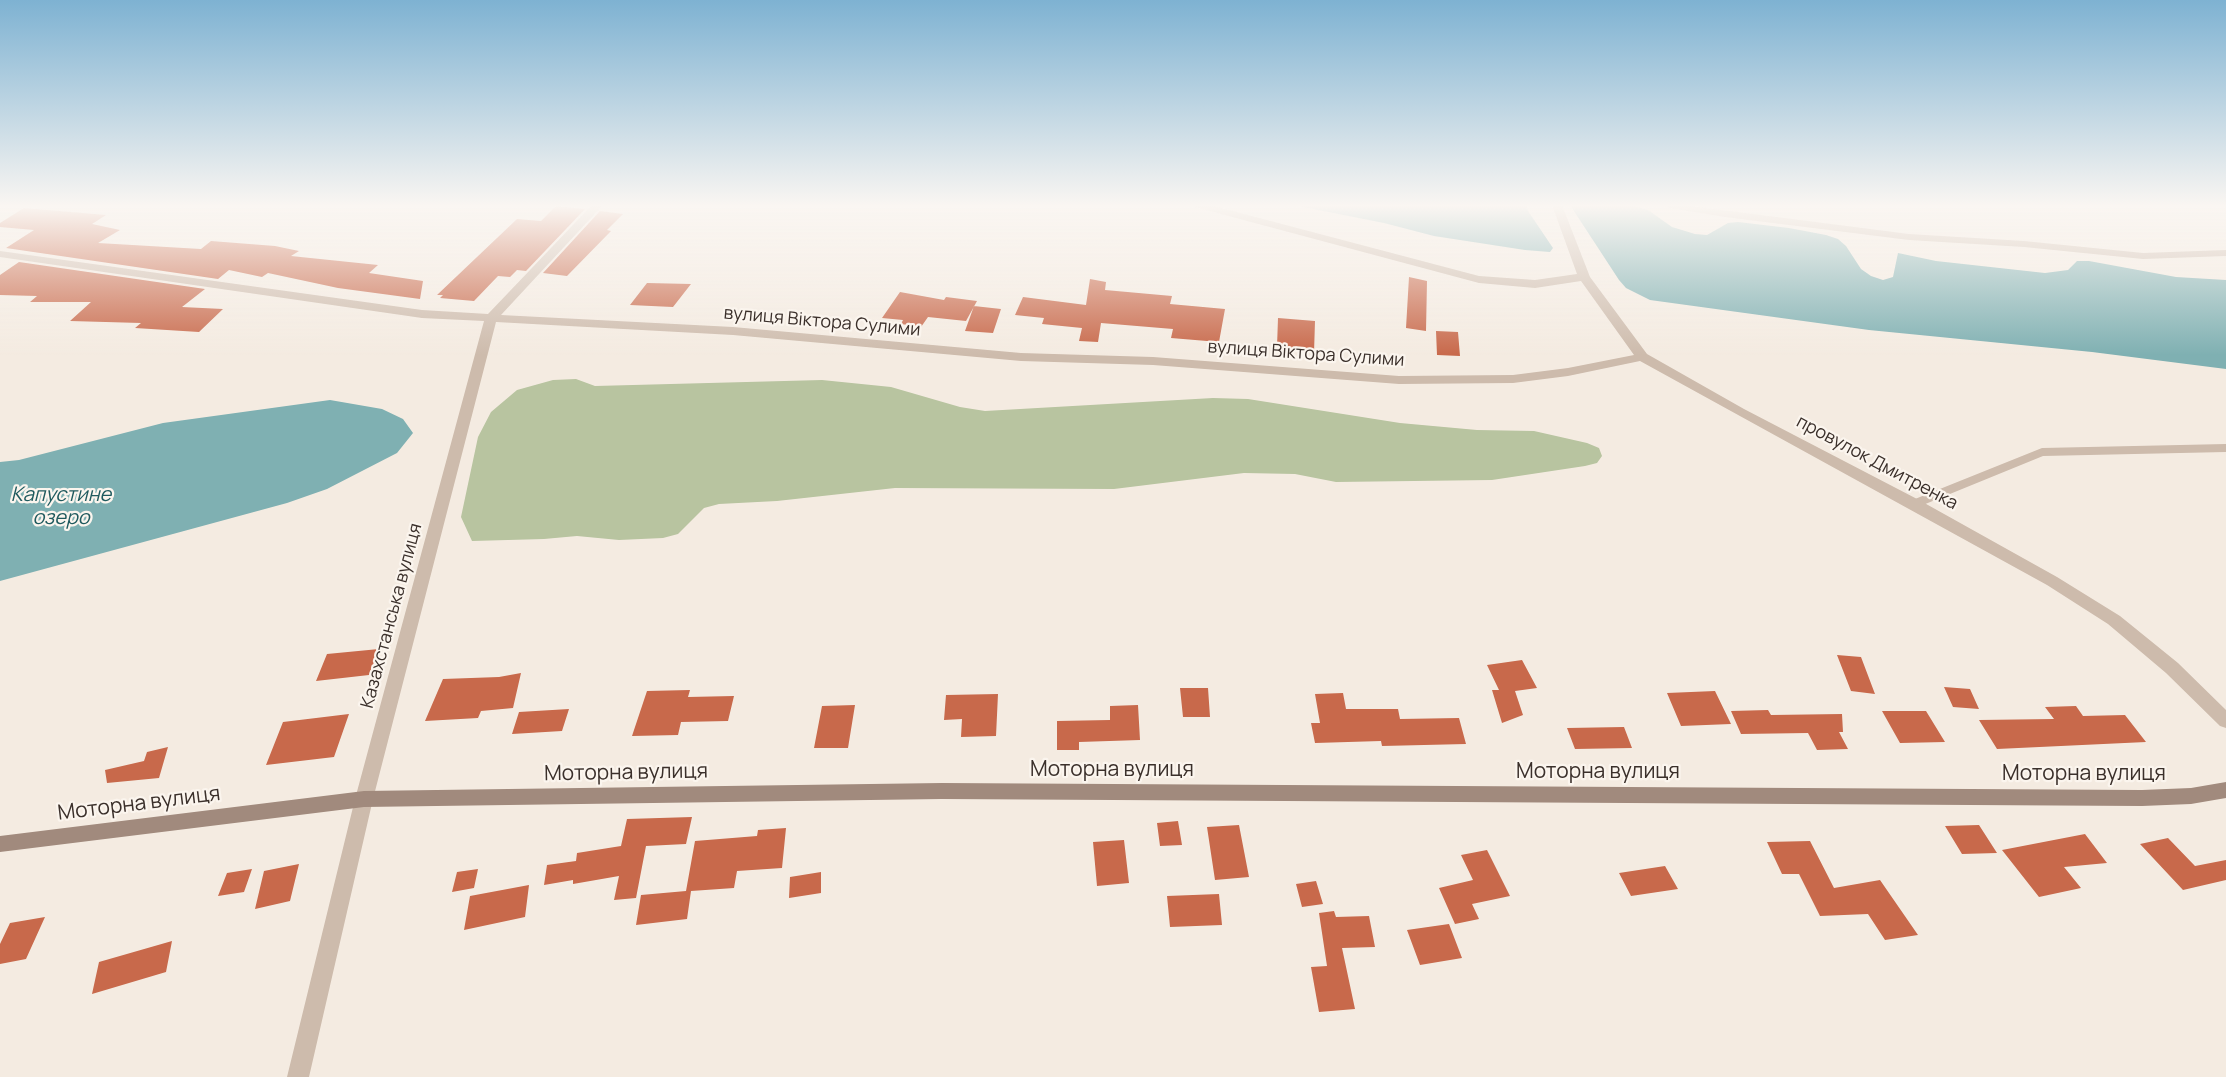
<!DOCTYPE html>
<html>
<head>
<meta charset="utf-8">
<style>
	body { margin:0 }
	canvas { display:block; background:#f4ebe1 }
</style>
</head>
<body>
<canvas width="2226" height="1077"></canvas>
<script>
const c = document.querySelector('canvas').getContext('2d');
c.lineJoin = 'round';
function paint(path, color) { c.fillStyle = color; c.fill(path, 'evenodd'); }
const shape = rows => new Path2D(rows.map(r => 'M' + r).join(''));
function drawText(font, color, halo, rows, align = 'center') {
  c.font = font + ' Manrope,sans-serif'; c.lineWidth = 4.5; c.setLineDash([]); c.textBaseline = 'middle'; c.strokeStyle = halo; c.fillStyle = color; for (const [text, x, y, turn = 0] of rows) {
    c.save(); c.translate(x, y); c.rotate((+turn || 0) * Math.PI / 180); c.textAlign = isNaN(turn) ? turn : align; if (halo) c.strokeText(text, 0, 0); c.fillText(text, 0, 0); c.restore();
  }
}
paint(shape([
	[576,379,595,386,822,380,891,387,960,407,985,411,1213,398,1248,399,1400,423,1477,430,1534,431,1587,443,1599,448,1602,456,1597,463,1585,466,1492,480,1336,482,1295,474,1244,473,1114,489,895,488,777,501,719,504,704,508,678,534,663,538,619,540,577,536,544,539,472,541,461,517,478,437,491,412,517,390,553,380]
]), '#b8c4a0');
paint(shape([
	[1293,205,1527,205,1528,211,1553,248,1550,252,1525,250,1434,236,1384,223],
	[1570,205,1631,205,1648,210,1672,227,1695,234,1707,235,1728,223,1738,222,1789,228,1826,235,1838,239,1846,246,1861,269,1871,276,1883,280,1893,277,1898,253,1936,261,2045,273,2068,270,2077,261,2089,261,2176,277,2226,280,2226,369,2092,352,1869,330,1650,300,1626,288,1619,280],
	[330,400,382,409,403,419,413,433,397,453,327,489,287,503,0,581,0,462,19,460,163,423]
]), '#7fb0b2');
paint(shape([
	[556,206,585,209,526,271,517,270,510,277,498,276,474,301,440,298,443,295,437,295,517,219,541,221],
	[24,208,106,215,92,224,120,230,98,243,201,249,211,241,275,246,299,251,291,256,378,265,369,273,423,281,420,299,338,288,268,273,262,277,229,270,218,279,6,248,34,230,0,227,0,223],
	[600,211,623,214,607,230,611,231,567,276,543,273],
	[19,262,205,289,182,307,223,309,199,332,135,328,141,323,70,321,91,302,30,302,37,296,0,295,0,275],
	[1409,277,1427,281,1426,331,1406,328],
	[1090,279,1106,282,1105,290,1172,296,1170,304,1225,309,1219,342,1171,338,1173,329,1101,323,1098,342,1079,341,1082,328,1042,324,1044,318,1015,315,1023,297,1086,305],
	[647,283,691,284,673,307,630,305],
	[900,292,944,300,946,297,977,301,966,321,928,317,921,327,901,324,903,320,882,318],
	[974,306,1001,309,993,333,965,331],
	[1278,318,1315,321,1314,353,1277,347],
	[1436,331,1458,332,1460,356,1437,355],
	[379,649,369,675,316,681,327,654],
	[1837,655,1861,657,1875,694,1851,691],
	[1522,660,1537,688,1515,691,1523,715,1502,723,1492,690,1499,690,1487,665],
	[521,673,513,708,481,711,478,718,425,721,443,679,499,677],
	[1944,687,1970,689,1979,709,1953,707],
	[1180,688,1208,688,1210,717,1183,717],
	[690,690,688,697,734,696,728,721,681,722,678,735,632,736,647,691],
	[1715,691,1731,724,1681,726,1667,693],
	[1343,693,1346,709,1398,709,1400,719,1459,718,1466,744,1382,746,1381,741,1315,743,1311,723,1320,723,1315,694],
	[998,694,996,736,961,737,962,719,944,720,946,695],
	[855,705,848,748,814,748,822,706],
	[1138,705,1140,740,1079,742,1079,750,1057,750,1057,721,1110,720,1110,706],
	[2076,706,2083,716,2125,715,2146,742,1997,749,1979,720,2054,719,2045,707],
	[569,709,562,731,512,734,519,712],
	[1768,710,1771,715,1842,714,1843,732,1839,732,1848,749,1817,750,1808,733,1741,734,1731,711],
	[1882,711,1926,711,1945,742,1900,743],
	[349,714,334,757,266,765,283,722],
	[1624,727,1632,748,1575,749,1567,728],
	[168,747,159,778,107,783,105,770,144,761,147,752],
	[692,817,686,844,646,846,636,898,614,900,619,876,573,884,573,880,544,885,547,865,576,861,577,853,621,846,627,819],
	[1178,821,1182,845,1160,846,1157,823],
	[1239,825,1249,877,1215,880,1207,827],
	[1979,825,1997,853,1962,854,1945,826],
	[786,828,782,868,737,871,734,888,691,891,687,919,636,925,641,895,686,891,695,841,757,836,758,830],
	[2085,834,2107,863,2064,867,2081,888,2039,897,2002,850],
	[2168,838,2195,866,2226,860,2226,880,2183,890,2140,844],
	[1124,840,1129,883,1097,886,1093,842],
	[1810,841,1834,888,1880,880,1918,935,1885,940,1868,914,1820,916,1799,874,1782,874,1767,842],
	[1487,850,1510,896,1472,904,1479,919,1455,924,1439,888,1473,880,1461,855],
	[299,864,290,901,255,909,264,871],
	[1665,866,1678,889,1631,896,1619,873],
	[252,869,244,892,218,896,227,873],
	[478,869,474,888,452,892,457,872],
	[821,872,821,893,789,898,790,877],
	[1316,881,1323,904,1302,907,1296,884],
	[529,885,525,917,464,930,470,896],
	[1219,894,1222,925,1170,927,1167,896],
	[1334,911,1336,917,1369,916,1375,947,1342,948,1355,1009,1319,1012,1311,967,1327,966,1319,913],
	[45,917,26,959,0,964,0,944,10,923],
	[1449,924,1462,958,1420,965,1407,930],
	[172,941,166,972,92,994,99,962]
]), '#c8694b');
paint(shape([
	[1665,205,1683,205,1909,234,2024,241,2143,253,2226,250,2226,256,2143,259,2024,247,1909,240,1725,217,1669,208,1665,205],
	[2226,444,2226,452,2043,456,1918,507,1910,507,1908,504,1910,501,2042,448,2226,444]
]), '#cdbbac');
paint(shape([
	[592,205,603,205,501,315,733,327,1021,353,1153,357,1399,376,1513,375,1568,368,1634,355,1581,281,1535,288,1479,283,1195,207,1194,205,1210,205,1479,276,1535,280,1577,274,1552,205,1562,205,1590,277,1647,354,1744,409,1919,500,2057,577,2120,616,2178,663,2226,710,2226,728,2220,726,2166,673,2108,624,2047,585,1640,361,1568,376,1513,383,1399,384,1153,365,1021,361,733,335,496,322,373,799,309,1077,287,1077,355,799,484,321,422,318,0,257,0,251,422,310,488,314,592,205]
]), '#cdbbac');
paint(shape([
	[2226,782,2226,798,2191,804,2142,806,942,799,364,807,0,852,0,836,364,791,942,783,2142,790,2191,788,2226,782]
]), '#a18a7d');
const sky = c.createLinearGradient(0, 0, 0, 355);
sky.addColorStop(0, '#7eb2d2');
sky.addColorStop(0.58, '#faf6f2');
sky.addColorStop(1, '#faf6f200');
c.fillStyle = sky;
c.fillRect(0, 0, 2226, 355);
drawText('18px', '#3b302b', '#fbf5ee', [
	["вулиця Віктора Сулими",822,322,5],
	["вулиця Віктора Сулими",1306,354,4],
	["провулок Дмитренка",1877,463,28],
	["Казахстанська вулиця",392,616,-75]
]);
drawText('italic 20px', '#1f5a5e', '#fbf5ee', [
	["Капустине",61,495],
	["озеро",61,518]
]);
drawText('21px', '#3b302b', '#fbf5ee', [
	["Моторна вулиця",1112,770],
	["Моторна вулиця",1598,772],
	["Моторна вулиця",626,773,-1],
	["Моторна вулиця",2084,774],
	["Моторна вулиця",139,804,-7]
]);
</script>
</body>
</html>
